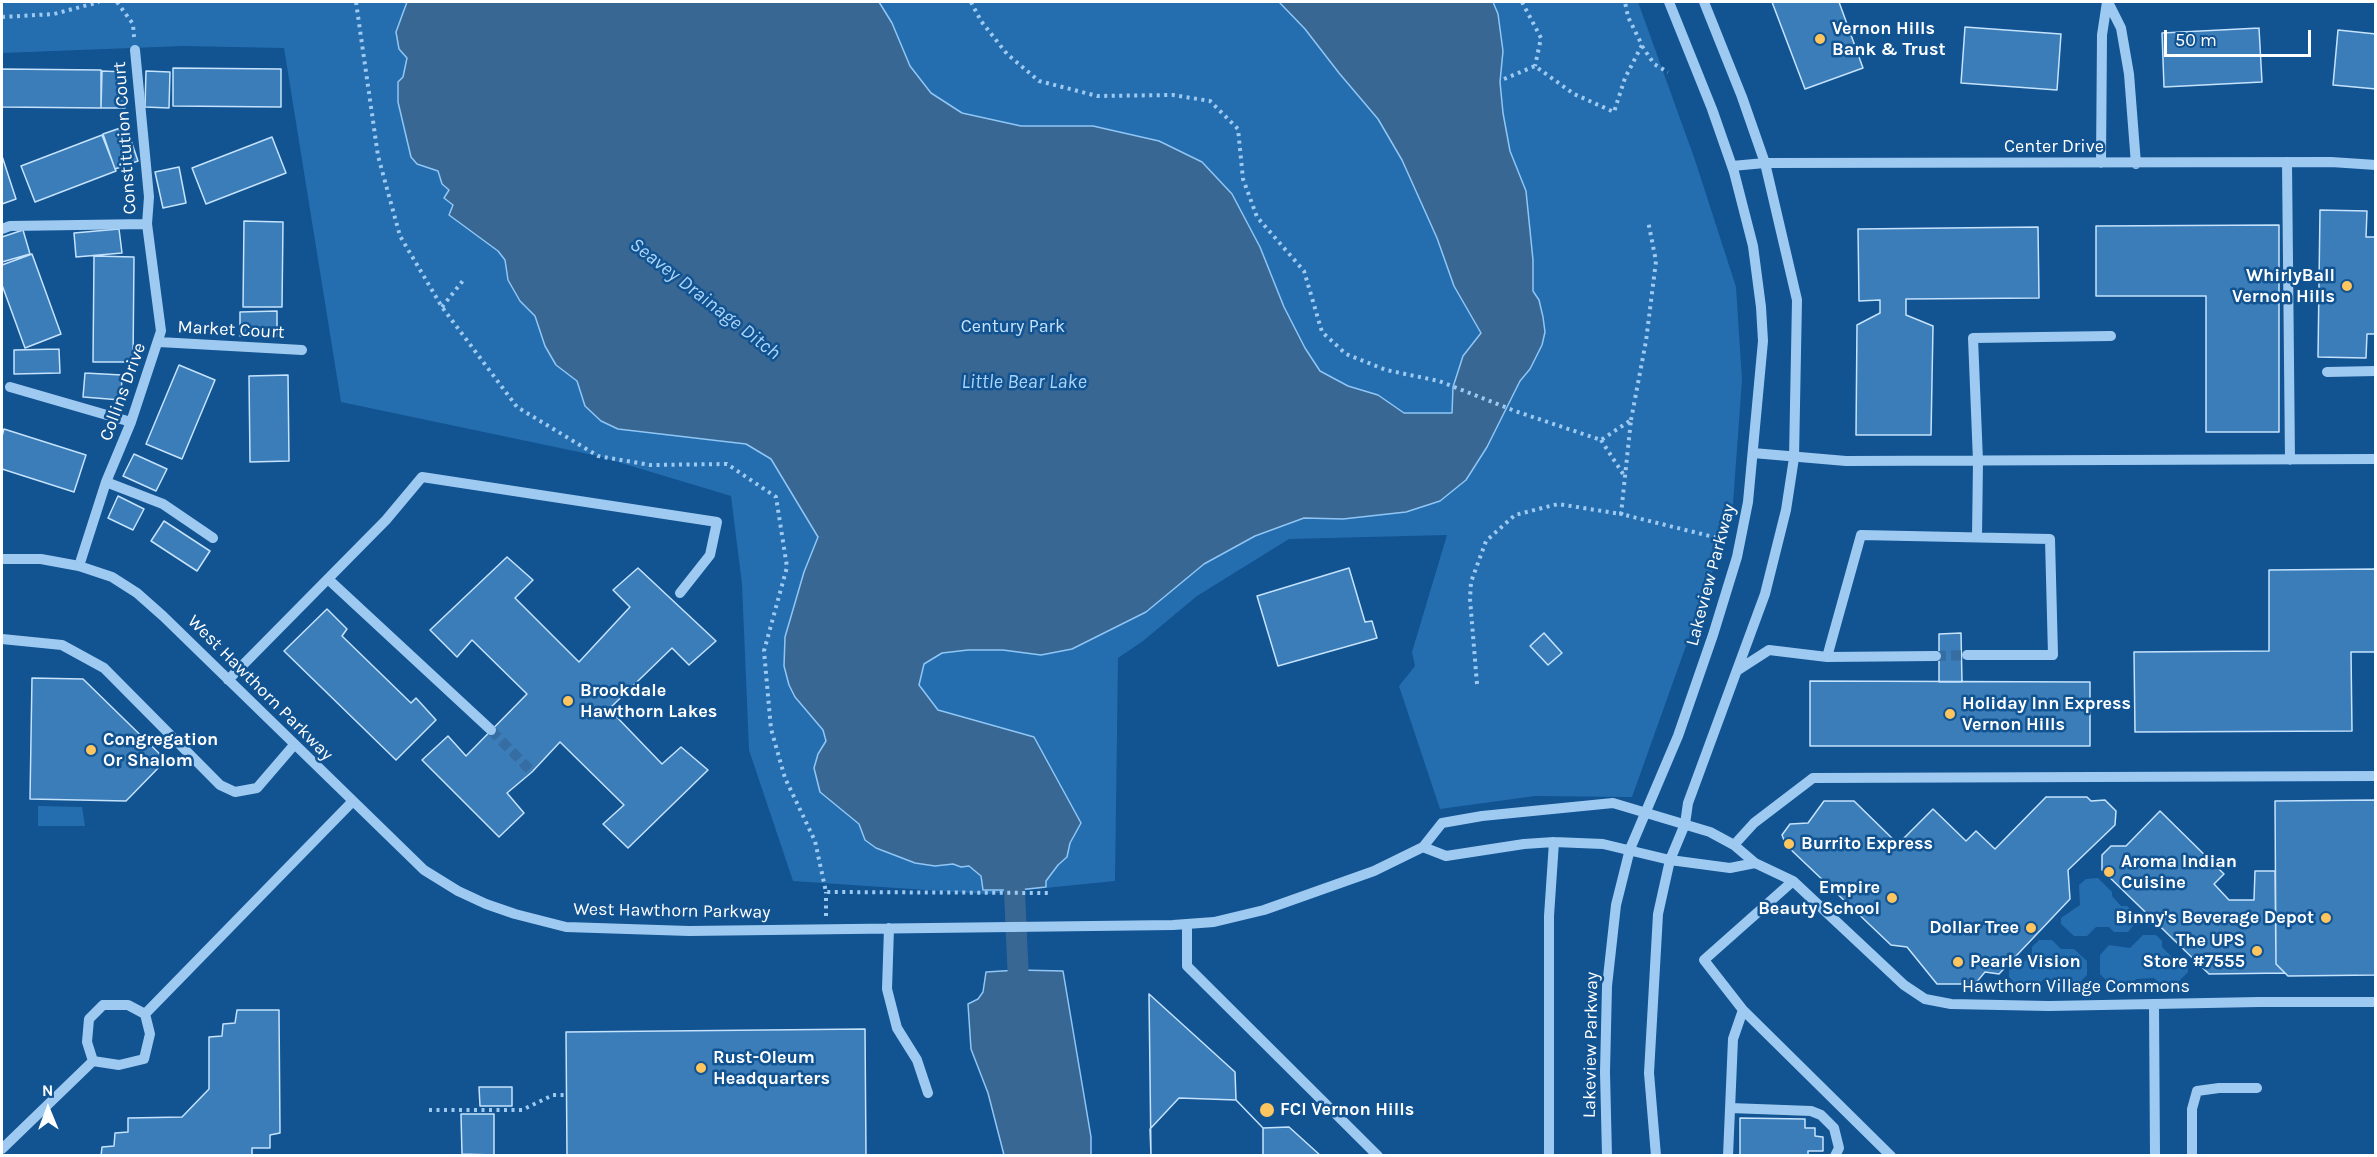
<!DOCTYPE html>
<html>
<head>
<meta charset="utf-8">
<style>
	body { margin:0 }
	#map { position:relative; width:2377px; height:1157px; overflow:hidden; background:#125391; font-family:Karla,sans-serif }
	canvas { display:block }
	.frame { position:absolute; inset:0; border:3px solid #fff; pointer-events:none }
	.north { position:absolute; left:18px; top:1079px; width:60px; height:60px; -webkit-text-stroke:4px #125391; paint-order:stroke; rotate:359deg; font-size:16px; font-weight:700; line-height:24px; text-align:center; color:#fff }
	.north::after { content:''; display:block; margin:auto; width:21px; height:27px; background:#fff; clip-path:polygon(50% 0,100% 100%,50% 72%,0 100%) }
	.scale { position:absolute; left:2164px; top:30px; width:147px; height:27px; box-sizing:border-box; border:3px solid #fff; border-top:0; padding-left:8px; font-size:18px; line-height:21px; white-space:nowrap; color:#fff; -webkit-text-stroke:4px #125391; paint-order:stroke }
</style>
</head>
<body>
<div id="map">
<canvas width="2377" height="1157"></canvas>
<div class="frame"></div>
<div class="north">N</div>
<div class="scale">50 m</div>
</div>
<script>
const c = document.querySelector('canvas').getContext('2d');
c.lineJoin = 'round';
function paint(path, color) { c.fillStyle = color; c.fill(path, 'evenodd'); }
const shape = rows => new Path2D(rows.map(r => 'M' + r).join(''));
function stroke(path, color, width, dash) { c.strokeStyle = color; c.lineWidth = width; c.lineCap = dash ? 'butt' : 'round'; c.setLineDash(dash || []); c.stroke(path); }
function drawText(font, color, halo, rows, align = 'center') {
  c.font = font + ' Karla,sans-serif'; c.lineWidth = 5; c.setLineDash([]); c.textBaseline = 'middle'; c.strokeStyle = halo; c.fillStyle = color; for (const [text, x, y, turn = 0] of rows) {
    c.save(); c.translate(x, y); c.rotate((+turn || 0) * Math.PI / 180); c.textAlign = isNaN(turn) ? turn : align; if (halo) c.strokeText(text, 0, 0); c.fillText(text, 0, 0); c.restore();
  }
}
paint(shape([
	[2,2,1638,2,1695,160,1736,287,1742,380,1732,517,1632,797,1535,796,1440,809,1399,686,1415,666,1412,652,1447,535,1289,539,1197,596,1143,641,1118,658,1115,881,986,894,793,881,749,750,742,584,731,496,598,456,341,402,284,48,183,46,2,53],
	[38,806,82,807,85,826,38,826],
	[2098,878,2112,892,2112,896,2121,906,2127,906,2134,913,2133,926,2128,932,2114,932,2109,927,2096,927,2087,936,2074,936,2061,924,2061,918,2080,905,2079,885,2086,879],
	[2143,935,2156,935,2162,941,2162,947,2172,957,2179,957,2188,966,2188,972,2176,984,2161,984,2154,978,2136,979,2130,985,2111,985,2100,974,2100,955,2109,945,2130,948],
	[2039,940,2052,940,2061,949,2074,949,2087,961,2087,975,2077,985,2062,985,2056,980,2044,979,2038,985,2018,986,2009,977,2009,970,2016,963,2023,963,2032,953,2032,947]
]), '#246eb0');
const water = shape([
	[407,2,879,2,892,23,910,66,931,93,962,113,1021,126,1093,126,1159,141,1202,162,1232,194,1260,247,1284,307,1305,348,1320,371,1348,386,1378,395,1404,413,1452,413,1453,387,1463,356,1481,333,1454,286,1437,238,1402,160,1378,119,1339,73,1305,29,1279,2,1493,2,1498,14,1503,51,1500,82,1503,113,1510,151,1526,191,1533,260,1533,291,1539,300,1543,317,1545,332,1542,345,1530,369,1520,381,1487,447,1466,480,1440,501,1406,512,1343,519,1304,518,1255,536,1204,564,1146,612,1072,649,1041,655,1003,650,968,650,942,653,924,664,919,685,938,710,1034,737,1081,823,1070,843,1067,857,1058,865,1046,881,1046,887,1018,890,1018,880,1010,880,1009,890,983,890,981,876,969,866,961,867,953,864,935,866,915,863,876,848,865,840,859,824,820,792,814,768,818,754,826,741,823,730,795,697,789,685,784,666,785,637,804,572,818,537,771,459,746,444,618,429,601,421,585,406,577,381,556,365,545,346,535,316,520,301,508,280,505,260,498,251,449,215,453,205,444,198,449,190,442,184,438,171,417,164,411,157,398,102,398,82,403,77,407,58,399,49,396,32,407,2],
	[1018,970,1063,971,1091,1137,1091,1155,1004,1155,988,1093,971,1049,968,1004,978,999,983,992,986,972,1018,970]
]);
paint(water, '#386794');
stroke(water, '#90c6f5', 1.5);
stroke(shape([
	[1014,880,1018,970]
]), '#386794', 21);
const building = shape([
	[1772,2,1839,2,1863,68,1805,89,1772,2],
	[1965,27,2061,34,2057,90,1961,83,1965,27],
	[2259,28,2262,82,2164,87,2162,33,2259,28],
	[2338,30,2376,34,2376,89,2333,85,2338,30],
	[173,68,281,69,281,107,173,106,173,68],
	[2,69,101,70,101,108,2,107,2,69],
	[102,71,126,72,125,108,101,108,102,71],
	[146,71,170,72,169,108,145,107,146,71],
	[126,126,138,161,115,169,103,134,126,126],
	[102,135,116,171,35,202,21,166,102,135],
	[272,137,286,173,206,204,192,168,272,137],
	[2,156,16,199,2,204,2,156],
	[179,167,186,203,163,208,155,172,179,167],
	[2320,210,2367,211,2366,237,2376,237,2376,334,2367,334,2366,358,2318,357,2320,210],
	[244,221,283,222,282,307,243,307,244,221],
	[2279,225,2279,432,2206,432,2206,296,2096,296,2096,226,2279,225],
	[2038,227,2039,298,1906,299,1906,315,1933,326,1931,435,1856,435,1857,325,1880,313,1880,300,1859,301,1858,229,2038,227],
	[119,229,122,253,76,257,74,233,119,229],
	[23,230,30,254,2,262,2,237,23,230],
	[32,254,61,334,25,348,2,285,2,265,32,254],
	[94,256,134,257,133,362,93,362,94,256],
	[277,311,277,336,240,336,240,312,277,311],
	[59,349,60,373,14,374,14,350,59,349],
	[179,365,215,380,182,459,146,444,179,365],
	[85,373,122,375,121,400,83,397,85,373],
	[288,375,289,461,250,462,249,376,288,375],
	[4,429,86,455,74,492,2,469,2,436,4,429],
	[134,454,167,469,156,491,123,476,134,454],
	[118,496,144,509,133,530,108,518,118,496],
	[164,521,210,551,197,571,151,541,164,521],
	[507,557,533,580,515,598,579,662,630,607,613,590,638,568,716,641,689,665,672,648,609,709,662,764,681,747,708,770,628,848,603,824,624,805,560,742,532,772,507,793,524,813,499,837,422,760,448,736,466,756,527,694,472,640,457,657,430,630,507,557],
	[1349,568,1365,622,1372,621,1377,638,1278,666,1257,596,1349,568],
	[2376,569,2376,652,2351,652,2352,731,2135,732,2134,652,2269,651,2269,570,2376,569],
	[327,609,347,629,342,636,411,703,416,698,436,720,396,760,284,651,327,609],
	[1544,633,1562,653,1548,665,1530,646,1544,633],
	[1961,633,1962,682,1939,682,1939,634,1961,633],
	[32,678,83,679,166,760,126,801,30,799,32,678],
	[1810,681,2090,682,2090,746,1810,746,1810,681],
	[2046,797,2087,797,2091,801,2105,800,2116,811,2115,825,2068,870,2070,899,1999,974,1985,972,1975,984,1937,984,1907,947,1891,945,1786,845,1782,835,1790,824,1808,823,1824,801,1854,801,1898,844,1933,809,1966,841,1976,831,1995,849,2046,797],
	[2376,800,2376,975,2288,976,2276,964,2275,801,2376,800],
	[2160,811,2224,874,2214,884,2229,900,2254,900,2255,871,2275,871,2276,964,2285,973,2209,974,2102,870,2102,855,2111,846,2126,846,2160,811],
	[1149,994,1235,1072,1236,1100,1263,1128,1289,1127,1321,1156,1151,1156,1149,994],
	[237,1010,279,1010,280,1133,270,1135,270,1148,252,1148,252,1156,101,1156,102,1147,114,1146,115,1133,128,1132,128,1118,182,1117,209,1089,209,1037,222,1036,223,1024,235,1023,237,1010],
	[865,1029,866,1156,567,1156,566,1032,865,1029],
	[479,1087,512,1087,512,1106,480,1106,479,1087],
	[1179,1098,1236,1100,1263,1128,1263,1156,1151,1156,1150,1129,1179,1098],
	[461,1114,494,1114,494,1155,462,1154,461,1114],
	[1740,1118,1805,1119,1805,1128,1815,1128,1815,1136,1823,1137,1823,1151,1808,1151,1808,1156,1740,1156,1740,1118]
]);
paint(building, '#3b7db9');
stroke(building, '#c5e3fd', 1.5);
stroke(shape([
	[1936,656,1967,655],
	[491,730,532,772]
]), '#366da2', 10, [10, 5]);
stroke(shape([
	[117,2,133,24,134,37],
	[356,2,378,156,400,236,442,307,517,407,598,456,650,465,727,464,776,497,787,567,764,651,771,729,785,778,815,841,826,892,1049,893],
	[971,2,981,21,1007,54,1039,81,1097,96,1173,95,1210,101,1238,129,1243,179,1257,217,1304,271,1322,332,1346,354,1386,370,1439,381,1515,411,1601,440,1631,420,1621,514,1722,539],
	[1522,2,1541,38,1535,66],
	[2,17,54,14,99,2],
	[1642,46,1654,64,1668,72],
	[1504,79,1535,66,1574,94,1614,112,1625,78,1642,45,1628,17,1625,2],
	[442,307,465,278],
	[1631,420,1646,341,1656,261,1648,221],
	[1601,440,1625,477],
	[1477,684,1470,599,1471,582,1486,541,1515,515,1558,504,1621,514,1622,512],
	[826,916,826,892],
	[429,1110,522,1110,553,1095,566,1095]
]), '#9ecaf2', 4, [3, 4.5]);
stroke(shape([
	[2108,2,2121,28,2129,74,2136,164],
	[2287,162,2290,460],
	[2101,163,2102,35,2107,2],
	[1732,166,1765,163,2331,162,2376,165],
	[2,229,10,226,147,224],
	[159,342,302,350],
	[2327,372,2376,371],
	[10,387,131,422],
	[1753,453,1846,461,2376,459],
	[106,482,163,504,213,538],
	[1977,537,1978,461,1973,338,2111,336],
	[2,559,41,559,79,566,112,577,137,593,163,616,424,870,458,891,486,904,515,914,566,927,689,931,1173,925,1214,922,1264,910,1374,871,1423,847,1442,823,1482,816,1613,803,1710,832,1734,845,1755,863,1793,881,1904,985,1925,999,1951,1004,2049,1006,2259,1002,2376,1002],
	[79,566,106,482,131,422,161,331,147,224,149,197,135,50],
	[328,579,491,730],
	[2,639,62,645,104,668,220,785,235,792,257,788,294,745],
	[1936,656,1827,657,1861,535,2050,539,2053,655,1967,655],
	[1738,670,1769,650,1827,657],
	[228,680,386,520,422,477,717,522,710,555,680,593],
	[1734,845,1754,823,1813,778,2376,776],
	[1423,847,1446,856,1524,844,1554,842,1603,844,1670,860,1730,868,1755,863],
	[1793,881,1704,960,1743,1010,1891,1156],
	[1187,924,1187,966,1378,1156],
	[889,928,887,989,897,1028,917,1060,928,1093],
	[103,1005,128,1005,145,1014,150,1034,144,1059,119,1065,93,1061,87,1042,89,1019,103,1005],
	[2154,1005,2155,1156],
	[145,1014,352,802],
	[1730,1108,1811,1111,1821,1115,1834,1128,1839,1148,1835,1156],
	[2,1149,93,1061],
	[1549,1156,1549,916,1554,842],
	[1607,1156,1605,1072,1607,986,1616,905,1630,849,1678,736,1713,635,1737,557,1748,502,1763,341,1761,307,1753,246,1734,172,1712,109,1669,2],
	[1656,1156,1649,1073,1658,914,1670,860,1685,824,1688,803,1765,594,1786,510,1794,458,1797,300,1765,163,1742,97,1704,2],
	[1728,1156,1733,1039,1743,1010],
	[2192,1156,2192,1109,2197,1091,2219,1088,2257,1088]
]), '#9ecaf2', 10);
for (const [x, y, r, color] of [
	[1820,39,6,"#ffc55f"],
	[2347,286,6,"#ffc55f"],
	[568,701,6,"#ffc55f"],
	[1950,714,6,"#ffc55f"],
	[91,750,6,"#ffc55f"],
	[1789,844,6,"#ffc55f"],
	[2109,872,6,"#ffc55f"],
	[1892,898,6,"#ffc55f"],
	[2326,918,6,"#ffc55f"],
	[2031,928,6,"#ffc55f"],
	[2257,951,6,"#ffc55f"],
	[1958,962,6,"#ffc55f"],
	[701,1068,6,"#ffc55f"],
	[1267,1110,8,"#ffc55f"]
]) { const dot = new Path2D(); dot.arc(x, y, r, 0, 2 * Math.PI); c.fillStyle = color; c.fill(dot); stroke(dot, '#125391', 2); }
drawText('bold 18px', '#fff', '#125391', [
	["Vernon Hills",1832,29],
	["Bank & Trust",1832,50],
	["WhirlyBall",2335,276,"right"],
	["Vernon Hills",2335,297,"right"],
	["Brookdale",580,691],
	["Hawthorn Lakes",580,712],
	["Holiday Inn Express",1962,704],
	["Vernon Hills",1962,725],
	["Congregation",103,740],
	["Or Shalom",103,761],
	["Burrito Express",1801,844],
	["Aroma Indian",2121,862],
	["Cuisine",2121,883],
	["Empire",1880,888,"right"],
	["Beauty School",1880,909,"right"],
	["Binny's Beverage Depot",2314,918,"right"],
	["Dollar Tree",2019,928,"right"],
	["The UPS",2245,941,"right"],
	["Store #7555",2245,962,"right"],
	["Pearle Vision",1970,962],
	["Rust-Oleum",713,1058],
	["Headquarters",713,1079],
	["FCI Vernon Hills",1280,1110]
], 'left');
drawText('18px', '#fff', '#125391', [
	["Constitution Court",125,138,-94],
	["Center Drive",2054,147],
	["Market Court",231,330,3],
	["Collins Drive",123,392,-70],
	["Lakeview Parkway",1711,575,-75],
	["West Hawthorn Parkway",260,688,45],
	["West Hawthorn Parkway",672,911,1],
	["Hawthorn Village Commons",2076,987],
	["Lakeview Parkway",1591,1045,-89]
]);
drawText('18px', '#c5e3fd', '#125391', [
	["Century Park",1013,327]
]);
drawText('italic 20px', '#aad4f9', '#125391', [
	["Seavey Drainage Ditch",705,299,38],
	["Little Bear Lake",1024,382]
]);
</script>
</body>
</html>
